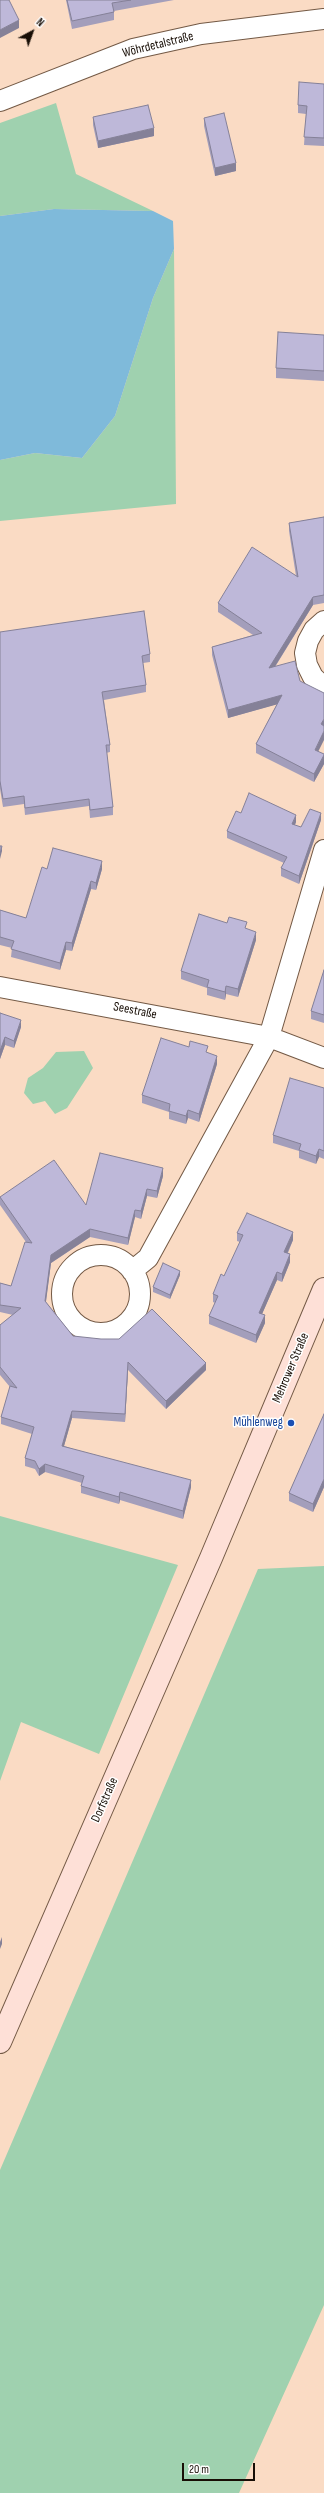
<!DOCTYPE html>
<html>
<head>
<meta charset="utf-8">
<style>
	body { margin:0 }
	#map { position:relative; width:324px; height:2493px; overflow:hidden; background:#fadbc4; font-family:"Sofia Sans Condensed",sans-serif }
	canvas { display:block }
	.north { position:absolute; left:12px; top:12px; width:40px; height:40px; -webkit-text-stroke:3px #fff; paint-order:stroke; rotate:41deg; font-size:11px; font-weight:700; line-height:16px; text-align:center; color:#180e06 }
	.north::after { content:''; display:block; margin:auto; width:14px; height:18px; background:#180e06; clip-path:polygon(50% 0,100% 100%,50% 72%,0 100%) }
	.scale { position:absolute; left:182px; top:2463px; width:73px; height:18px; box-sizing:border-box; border:2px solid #180e06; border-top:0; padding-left:5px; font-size:12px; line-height:14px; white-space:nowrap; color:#180e06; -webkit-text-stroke:3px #fff; paint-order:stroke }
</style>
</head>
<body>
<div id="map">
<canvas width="324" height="2493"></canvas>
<div class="north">N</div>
<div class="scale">20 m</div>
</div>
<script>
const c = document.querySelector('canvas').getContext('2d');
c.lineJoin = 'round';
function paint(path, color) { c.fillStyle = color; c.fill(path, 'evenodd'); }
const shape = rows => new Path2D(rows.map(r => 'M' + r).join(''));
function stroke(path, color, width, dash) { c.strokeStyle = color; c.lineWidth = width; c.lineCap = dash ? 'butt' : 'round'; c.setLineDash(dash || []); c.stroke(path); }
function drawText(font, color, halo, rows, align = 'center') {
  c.font = font + ' "Sofia Sans Condensed",sans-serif'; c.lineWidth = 3; c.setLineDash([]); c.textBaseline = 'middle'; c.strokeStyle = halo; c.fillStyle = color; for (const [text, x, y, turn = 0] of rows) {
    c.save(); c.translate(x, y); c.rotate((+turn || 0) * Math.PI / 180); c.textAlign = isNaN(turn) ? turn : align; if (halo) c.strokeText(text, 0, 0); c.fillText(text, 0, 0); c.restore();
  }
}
paint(shape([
	[56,103,76,174,153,211,54,209,0,216,0,123],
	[174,249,176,504,0,521,0,460,35,453,82,458,115,416,153,298],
	[84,1051,93,1068,67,1108,55,1114,45,1101,33,1104,24,1093,28,1078,43,1068,56,1052],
	[0,1516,178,1565,99,1754,21,1722,0,1781],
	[324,1566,324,2305,239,2493,0,2493,0,2170,258,1569]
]), '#9fd1af');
paint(shape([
	[54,209,153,211,173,221,174,249,153,298,115,416,82,458,35,453,0,460,0,216]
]), '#7fbada');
const street = shape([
	[0,101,133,49,201,34,324,19],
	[324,621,314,630,308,641,305,653,307,665,313,677,324,687],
	[0,987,269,1037,324,1058],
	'62 1294a39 39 0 1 1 78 0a39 39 0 1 1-78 0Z',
	[132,1271,148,1258,269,1037,324,850]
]);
const secondary = shape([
	[0,2042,211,1558,324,1289]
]);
stroke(street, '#735945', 22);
stroke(secondary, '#735945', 24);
stroke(street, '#fff', 20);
stroke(secondary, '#fee0d7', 22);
paint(shape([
	[66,0,174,0,114,11,114,20,72,29],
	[324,84,324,146,304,145,306,114,298,113,298,105],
	[93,117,154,136,98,148,93,125],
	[204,118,236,171,215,176,204,126],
	[324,335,324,381,276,378,276,368],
	[324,517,324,603,313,605,275,667,318,752,324,754,324,764,314,782,256,753,256,744,277,704,228,718,212,655,212,647,253,635,218,612,218,603,296,576,289,531,289,523],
	[0,632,150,654,150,662,143,663,146,685,146,692,104,700,110,745,110,752,106,753,113,807,113,815,90,818,89,806,25,815,24,804,3,807,0,789],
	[241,813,296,822,295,825,301,827,321,820,299,884,281,876,281,868,284,863,227,838,227,831],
	[47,869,102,869,96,890,91,889,72,951,66,950,60,970,11,957,12,948,0,945,0,910,26,918],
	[247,929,256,940,238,997,226,994,225,1000,207,995,207,988,181,979,181,971],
	[324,970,324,1023,311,1019,311,1011],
	[0,1013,21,1027,14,1048,5,1045,0,1059],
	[208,1053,217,1064,199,1122,188,1118,186,1124,169,1119,169,1112,142,1103,142,1095],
	[324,1088,324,1159,319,1157,316,1164,299,1158,299,1151,273,1143,273,1135],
	[163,1176,157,1198,147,1196,141,1219,135,1217,128,1245,90,1237,51,1263,46,1302,73,1336,206,1370,166,1409,128,1370,125,1422,72,1418,64,1446,191,1487,183,1519,120,1500,119,1504,81,1493,81,1486,82,1483,45,1472,39,1476,35,1469,25,1466,25,1458,32,1434,1,1424,1,1417,10,1387,0,1375,0,1325,13,1315,0,1312,0,1283,11,1286,26,1242,0,1205,0,1197,86,1205],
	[237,1233,293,1240,288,1253,290,1262,282,1282,277,1280,262,1314,265,1323,256,1343,209,1324,209,1316,215,1303,213,1302,213,1294,224,1276,240,1242,237,1241],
	[180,1275,170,1299,153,1292,153,1287],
	[324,1414,324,1487,313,1512,289,1501,289,1493]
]), '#a39ebb');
paint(shape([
	[19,20,19,28,0,38,0,30],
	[154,128,154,136,98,148,98,141],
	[236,163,236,171,215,176,215,168],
	[313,597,313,605,269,676,269,668],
	[282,695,282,703,228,718,228,710],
	[324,719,324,727,321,724],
	[324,731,324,740,315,758,315,750],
	[324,755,324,764,314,782,314,774],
	[321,813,321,820,299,884,299,876],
	[296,815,296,822,292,831,292,824],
	[2,846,2,851,0,859,0,854],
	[102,861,102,869,96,890,96,883],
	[91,881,91,889,72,951,72,943],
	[256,932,256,940,238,997,238,989],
	[66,942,66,950,60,970,60,963],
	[226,986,226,994,225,1000,225,992],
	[21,1020,21,1027,14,1048,14,1041],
	[5,1037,5,1045,0,1059,0,1051],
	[217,1056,217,1064,199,1122,199,1114],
	[188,1110,188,1118,186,1124,186,1116],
	[319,1149,319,1157,316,1164,316,1156],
	[163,1168,163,1176,157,1198,157,1191],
	[147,1189,147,1196,141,1219,141,1211],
	[135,1210,135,1217,128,1245,128,1238],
	[90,1229,90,1237,51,1263,45,1308,45,1301,51,1255],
	[293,1232,293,1240,284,1260,284,1252],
	[290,1254,290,1262,282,1282,282,1274],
	[180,1271,180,1275,170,1299,170,1295],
	[277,1272,277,1280,259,1321,259,1313],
	[265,1315,265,1323,256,1343,256,1335],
	[128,1362,128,1370,125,1422,125,1414],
	[206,1363,206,1370,166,1409,166,1401],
	[72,1411,72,1418,62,1453,62,1446],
	[45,1464,45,1472,39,1476,39,1469],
	[324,1479,324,1487,313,1512,313,1504],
	[191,1480,191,1487,183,1519,183,1511],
	[120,1492,120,1500,119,1504,119,1497],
	[2,1937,2,1944,0,1949,0,1942]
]), '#858198');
const building = shape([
	[0,0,9,0,19,20,0,30,0,0],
	[67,0,131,0,112,3,114,12,72,21,67,0],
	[299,82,324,84,324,138,304,137,307,106,298,105,299,82],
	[148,105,154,128,98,141,93,117,148,105],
	[224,113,236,163,215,168,204,118,224,113],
	[278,332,324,335,324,371,276,368,278,332],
	[324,517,324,595,313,597,269,668,295,661,300,681,324,693,324,719,321,724,324,726,324,731,315,750,324,754,324,755,314,774,256,744,282,695,228,710,212,647,262,633,218,603,252,547,298,577,289,523,324,517],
	[144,611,150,654,142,656,146,685,102,692,110,745,106,745,113,807,90,810,89,799,25,808,24,796,3,799,0,781,0,632,144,611],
	[249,793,296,815,292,824,301,827,310,809,321,813,299,876,281,868,287,857,227,831,236,811,241,813,249,793],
	[0,846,2,846,0,854,0,846],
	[53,848,102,861,96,883,91,881,72,943,66,942,60,963,11,949,14,941,0,937,0,910,26,918,42,867,47,869,53,848],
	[199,914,227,923,229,917,247,922,245,928,256,932,238,989,226,986,225,992,207,987,209,980,181,971,199,914],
	[324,970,324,1015,311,1011,324,970],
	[0,1013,21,1020,14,1041,5,1037,0,1051,0,1013],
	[161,1038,189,1047,190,1041,208,1046,206,1052,217,1056,199,1114,188,1110,186,1116,169,1111,170,1104,142,1095,161,1038],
	[290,1078,324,1088,324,1151,319,1149,316,1156,299,1150,301,1144,273,1135,290,1078],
	[100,1153,163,1168,157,1191,147,1189,141,1211,135,1210,128,1238,90,1229,51,1255,45,1301,73,1336,101,1339,119,1339,152,1309,206,1363,166,1401,128,1362,125,1414,72,1411,62,1446,191,1480,183,1511,120,1492,119,1497,81,1486,84,1476,45,1464,39,1469,35,1461,25,1458,34,1427,1,1417,10,1386,17,1388,0,1367,0,1325,21,1308,0,1305,0,1283,11,1286,25,1242,32,1243,0,1197,54,1160,86,1205,100,1153],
	[247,1213,293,1232,284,1252,290,1254,282,1274,277,1272,259,1313,265,1315,256,1335,209,1316,218,1296,213,1294,221,1274,224,1276,243,1235,237,1233,247,1213],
	[163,1263,180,1271,170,1295,153,1287,163,1263],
	[324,1414,324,1479,313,1504,289,1493,324,1414]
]);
paint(building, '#beb8d9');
stroke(building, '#858198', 1);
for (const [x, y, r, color] of [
	[291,1423,4,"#1a4fb4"]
]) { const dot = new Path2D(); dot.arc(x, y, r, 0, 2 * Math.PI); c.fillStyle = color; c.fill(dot); stroke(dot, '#fff', 1.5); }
drawText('13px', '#180e06', '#fff', [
	["Wöhrdetalstraße",158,45,-14],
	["Seestraße",135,1011,11],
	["Mehrower Straße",291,1368,-67],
	["Dorfstraße",105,1800,-66]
]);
drawText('13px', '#164399', '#fff', [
	["Mühlenweg",283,1423]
], 'right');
</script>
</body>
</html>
